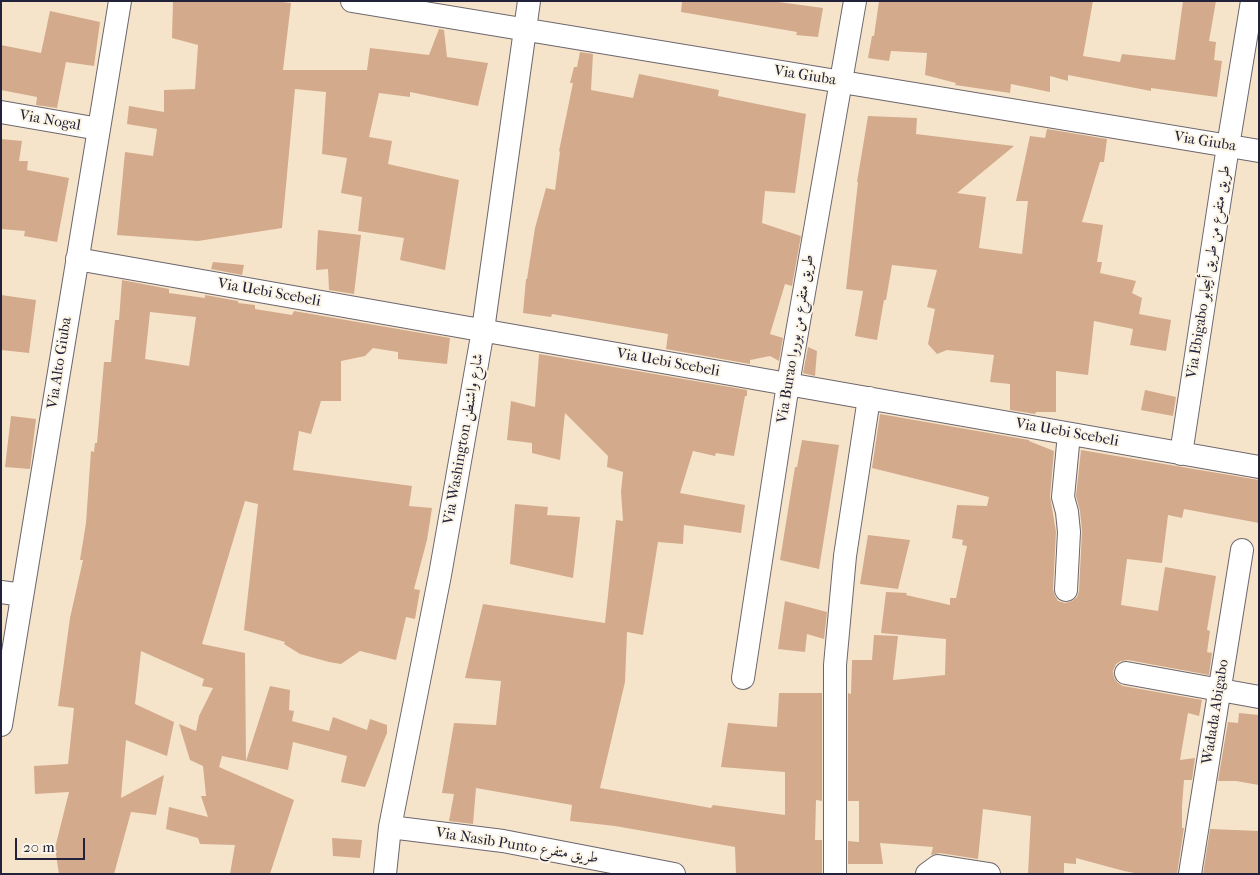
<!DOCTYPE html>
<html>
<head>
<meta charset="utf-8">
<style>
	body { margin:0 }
	#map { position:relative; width:1260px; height:875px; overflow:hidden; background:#f6e4ca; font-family:"IM FELL French Canon",serif }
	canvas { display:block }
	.frame { position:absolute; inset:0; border:2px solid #22223b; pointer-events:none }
	.scale { position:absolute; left:15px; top:838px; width:70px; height:22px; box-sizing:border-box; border:2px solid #22223b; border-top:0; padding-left:6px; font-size:15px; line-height:18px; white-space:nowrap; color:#22223b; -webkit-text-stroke:4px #fcf5e5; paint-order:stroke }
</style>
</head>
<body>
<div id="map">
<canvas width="1260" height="875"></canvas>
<div class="frame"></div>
<div class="scale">20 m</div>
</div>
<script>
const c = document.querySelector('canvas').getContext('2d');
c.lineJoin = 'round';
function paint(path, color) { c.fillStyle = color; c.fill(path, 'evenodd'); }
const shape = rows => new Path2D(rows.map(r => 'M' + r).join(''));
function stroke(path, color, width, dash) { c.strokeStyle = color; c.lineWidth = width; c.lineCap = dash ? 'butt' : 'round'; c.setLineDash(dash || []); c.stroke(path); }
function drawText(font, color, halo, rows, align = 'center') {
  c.font = font + ' "IM FELL French Canon",Amiri,serif'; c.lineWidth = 4; c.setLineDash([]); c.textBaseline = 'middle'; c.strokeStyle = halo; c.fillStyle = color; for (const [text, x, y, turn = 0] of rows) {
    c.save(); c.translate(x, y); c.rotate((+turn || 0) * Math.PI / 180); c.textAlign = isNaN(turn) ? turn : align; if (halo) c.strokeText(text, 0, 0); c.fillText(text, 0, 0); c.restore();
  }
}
paint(shape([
	[173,1,274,1,291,3,283,70,367,70,370,48,429,55,439,29,444,30,447,57,488,63,478,106,410,92,410,97,379,93,369,137,392,141,388,164,459,180,445,270,400,260,404,238,358,231,362,197,341,193,347,158,322,154,326,92,295,89,282,228,198,241,117,235,125,152,153,156,157,129,127,124,129,106,164,112,164,90,195,89,198,45,172,38],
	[682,1,771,1,823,8,818,37,796,35,797,32,681,12],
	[879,1,1093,1,1083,56,1120,62,1122,54,1175,60,1183,1,1216,1,1209,41,1216,42,1214,60,1222,61,1217,97,1151,88,1151,91,1068,75,1068,81,1050,76,1050,92,1011,84,1010,93,955,85,956,83,925,75,927,53,891,51,889,61,868,58,872,36,874,36],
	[50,11,100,22,94,66,66,62,57,108,36,105,37,97,1,90,1,45,41,53],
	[580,52,593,54,591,90,633,98,639,74,719,90,718,96,806,114,795,193,765,191,762,223,801,236,792,286,785,284,770,334,783,338,779,361,770,356,750,360,750,364,666,349,668,334,552,314,551,317,523,313,526,279,527,279,535,228,546,188,555,190,560,152,559,151,573,83,570,83,574,67,577,67],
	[868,116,917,118,916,134,1014,146,957,193,986,197,979,248,1022,254,1028,201,1016,201,1030,136,1045,138,1047,129,1107,139,1104,162,1100,162,1082,222,1103,225,1097,262,1102,262,1100,273,1136,281,1132,293,1142,298,1139,314,1171,320,1166,351,1130,345,1133,329,1094,321,1088,375,1056,371,1056,412,1036,412,1035,414,1010,410,1010,384,990,382,994,355,947,350,937,354,928,344,935,309,927,307,937,270,892,265,886,300,884,300,877,340,855,336,863,291,846,289,858,182,857,182],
	[1,139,22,141,19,161,28,161,27,170,69,178,57,242,24,236,25,231,1,229],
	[318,230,361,235,354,294,329,290,328,269,316,270],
	[213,262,244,265,242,275,211,269],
	[122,280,169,289,169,293,205,298,205,295,238,301,238,303,255,305,255,309,292,315,294,311,450,338,447,364,398,359,398,352,373,348,365,356,341,361,341,401,321,401,311,434,299,431,293,470,412,486,409,506,432,508,427,540,414,589,420,590,415,619,406,617,396,660,360,651,341,664,329,662,300,654,284,644,285,642,244,630,258,504,245,501,202,644,245,653,246,761,270,686,290,690,289,710,294,711,292,721,329,731,333,717,367,730,370,719,387,725,387,733,365,787,341,782,347,756,293,742,288,770,222,756,219,767,294,800,270,874,230,874,235,845,200,844,198,838,166,829,169,807,208,817,201,796,206,796,203,766,190,760,179,724,196,731,199,716,213,688,202,686,204,679,141,651,135,704,174,722,167,756,126,740,121,798,164,775,156,815,131,812,114,874,59,874,55,848,69,792,35,794,34,766,68,764,74,708,58,706,70,618,83,560,80,560,86,523,91,451,94,452,95,443,97,443,104,362,111,362,115,320,119,320],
	[150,312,196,317,189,366,145,359],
	[1,295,36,300,29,353,1,350],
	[808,347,817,351,815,376,803,373],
	[539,354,747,390,747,396,745,396,734,456,716,453,715,456,693,451,680,493,745,505,741,533,684,525,683,544,658,542,643,635,627,632,625,682,600,788,711,808,713,805,785,815,785,772,721,767,728,723,777,727,779,693,822,693,822,801,816,800,815,840,822,840,822,874,736,874,735,847,615,826,570,821,572,805,476,788,473,824,449,821,454,794,442,793,454,723,496,725,501,681,465,678,483,604,605,623,616,520,623,521,621,492,623,472,607,467,608,456,565,413,560,460,532,453,532,443,507,440,511,401,535,407],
	[1145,390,1176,397,1173,416,1141,410],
	[880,414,1029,440,1029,441,1054,451,1050,496,1056,532,1053,589,1055,596,1058,601,1065,603,1072,601,1077,597,1079,591,1082,531,1080,511,1076,496,1081,450,1259,480,1259,523,1184,509,1182,518,1168,515,1162,563,1127,559,1121,605,1158,611,1165,567,1216,576,1207,630,1210,631,1207,652,1212,653,1209,675,1128,660,1121,661,1116,664,1113,671,1114,678,1118,683,1123,686,1202,700,1199,716,1188,713,1180,760,1195,758,1192,780,1184,780,1182,806,1182,828,1184,828,1177,874,1140,874,1124,871,1076,858,1076,864,1064,863,1064,874,1028,874,1031,816,983,809,978,859,940,853,931,855,933,847,880,843,883,864,848,864,848,841,859,842,859,801,848,801,848,693,851,694,852,660,872,660,874,635,898,636,893,680,945,675,946,639,881,633,886,592,907,593,906,595,950,605,950,598,956,598,967,546,962,545,963,540,952,538,957,505,987,506,989,497,872,468],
	[11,416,36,419,30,469,5,467],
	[802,440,839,445,819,569,780,560,795,467,797,467],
	[515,504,548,507,547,515,580,517,573,578,510,564],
	[868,535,910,540,898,589,860,584],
	[785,601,827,612,824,639,807,634,805,652,778,649],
	[1239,713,1259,715,1259,785,1236,781,1218,781,1228,722,1238,723],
	[1210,829,1259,831,1258,874,1203,874],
	[332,838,362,840,360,858,333,856]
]), '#d3aa8c');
const minor = shape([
	[352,1,1259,151],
	[1,112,99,129],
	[77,259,1259,467],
	[1181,454,1228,146,1252,1],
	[1066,590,1069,532,1067,512,1063,497,1069,434],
	[1,592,22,595],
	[1126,673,1259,697],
	[743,678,788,384,855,1],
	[1,725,120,1],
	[390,827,503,841,674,874],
	[385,874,390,827,440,575,483,330,529,1],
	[835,874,835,665,845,556,869,398],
	[927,874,938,866,989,874],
	[1190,874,1242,550]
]);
stroke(minor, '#6c666d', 24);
stroke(minor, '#fff', 22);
drawText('15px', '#22223b', '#fcf5e5', [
	["Via Giuba",805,76,9],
	["Via Nogal",50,121,10],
	["Via Giuba",1205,142,9],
	["Via Ebigabo طريق متفرع من طريق أبيجابو",1209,272,-81],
	["Via Uebi Scebeli",269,293,10],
	["Via Burao طريق متفرع من بوروا",796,339,-81],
	["Via Alto Giuba",60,363,-81],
	["Via Uebi Scebeli",668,363,10],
	["Via Uebi Scebeli",1067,433,10],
	["Via Washington شارع واشنطن",464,439,-80],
	["Wadada Abigabo",1216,712,-81],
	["Via Nasib Punto طريق متفرع",517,846,9]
]);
</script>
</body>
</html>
